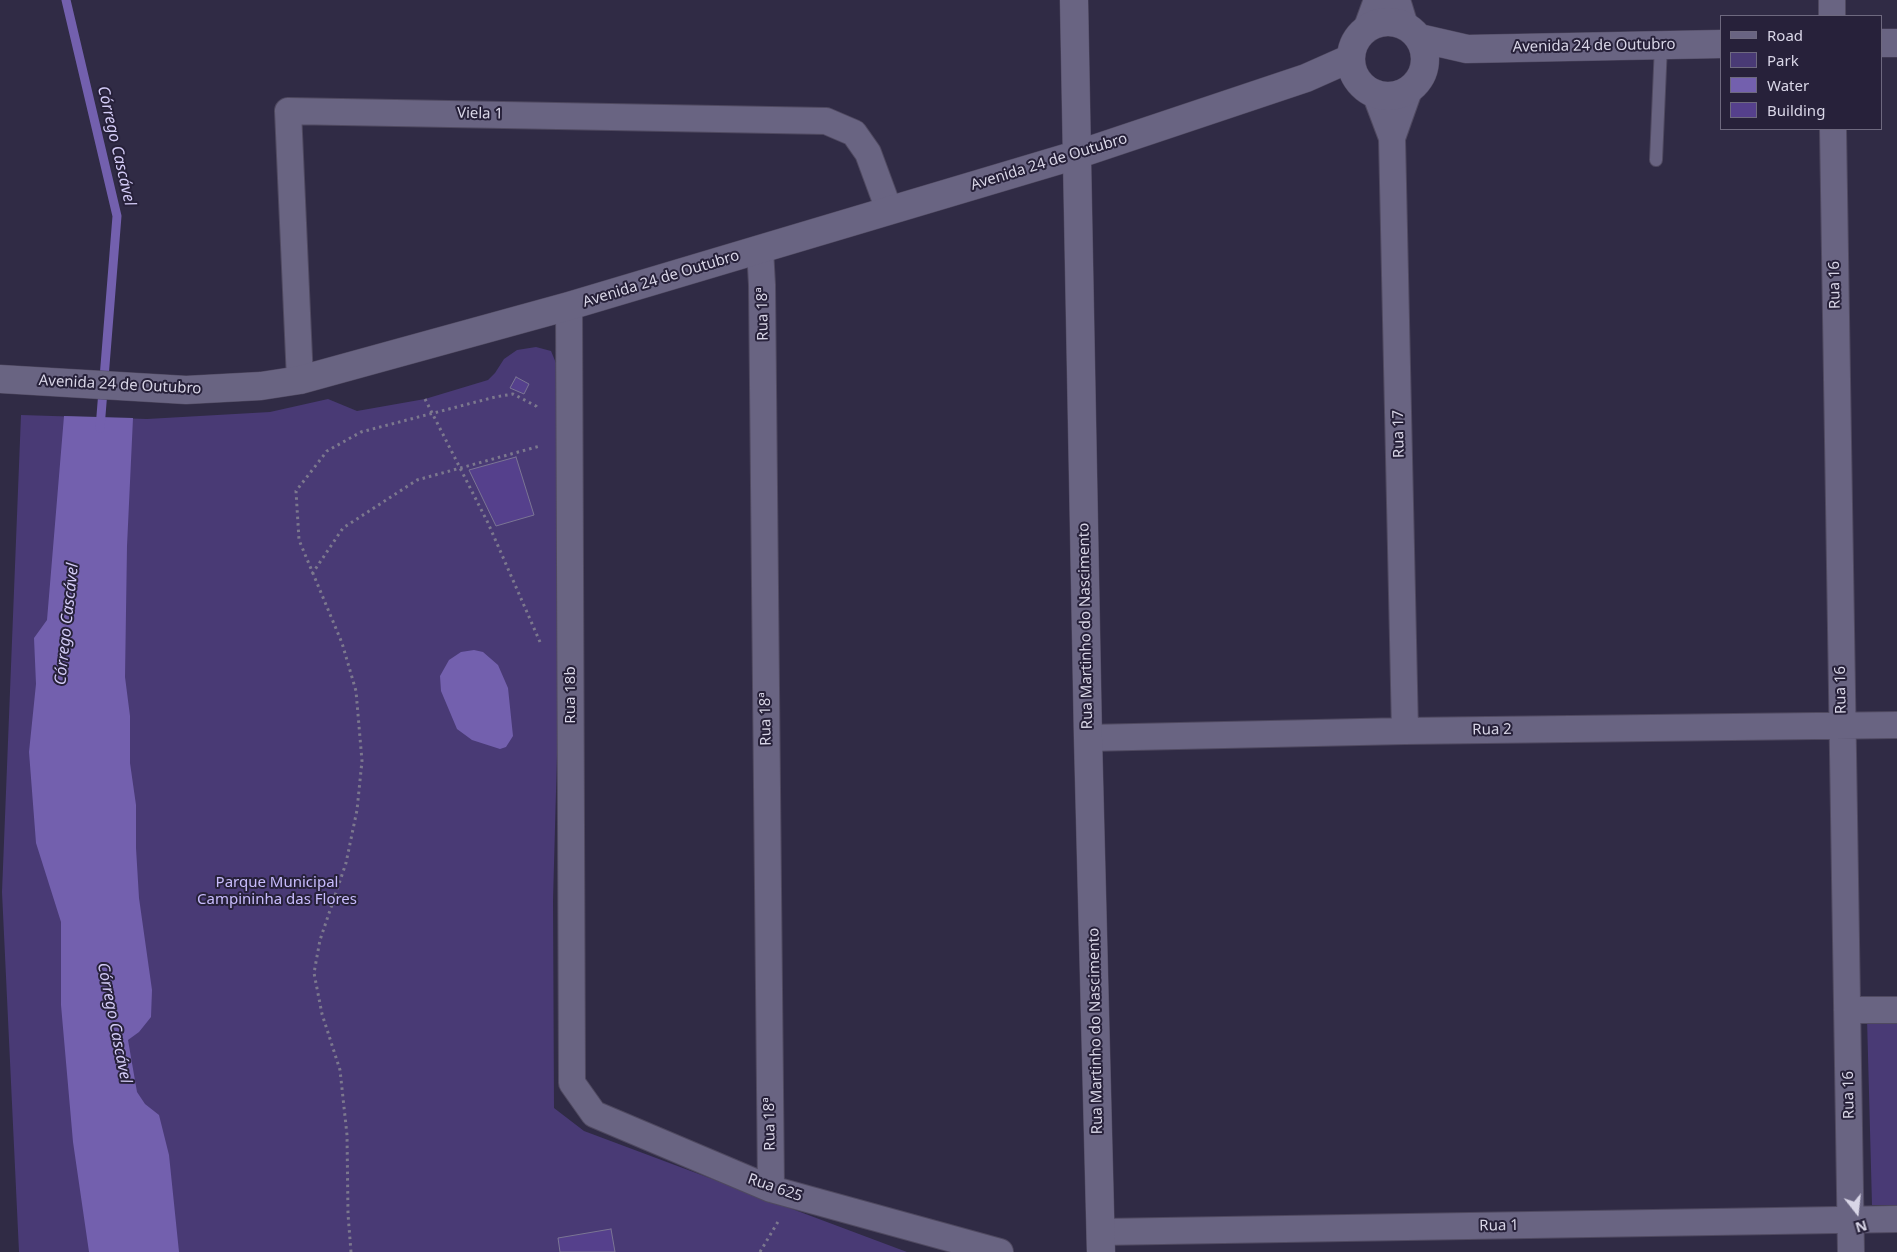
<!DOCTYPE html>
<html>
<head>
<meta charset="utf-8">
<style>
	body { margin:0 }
	#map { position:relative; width:1897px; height:1252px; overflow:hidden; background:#302b45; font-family:"Noto Sans",sans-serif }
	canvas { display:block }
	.legend { position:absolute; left:1720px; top:15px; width:162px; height:115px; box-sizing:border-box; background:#27213a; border:1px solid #6e697f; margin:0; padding:6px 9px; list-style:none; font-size:15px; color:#d9d6e7 }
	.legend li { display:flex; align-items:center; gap:10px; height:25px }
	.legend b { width:25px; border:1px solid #6e697f }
	.north { position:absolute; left:1832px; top:1187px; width:50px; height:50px; -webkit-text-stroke:4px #27213a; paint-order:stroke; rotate:164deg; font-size:14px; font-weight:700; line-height:20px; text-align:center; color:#d9d6e7 }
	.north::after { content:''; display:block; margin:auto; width:18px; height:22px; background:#d9d6e7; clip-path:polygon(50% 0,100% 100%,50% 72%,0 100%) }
</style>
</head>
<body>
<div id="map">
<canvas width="1897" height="1252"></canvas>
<ul class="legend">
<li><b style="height:6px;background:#696482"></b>Road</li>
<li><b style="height:14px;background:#493a75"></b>Park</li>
<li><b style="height:14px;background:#7360ae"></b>Water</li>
<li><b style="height:14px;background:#55408c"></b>Building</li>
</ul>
<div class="north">N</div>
</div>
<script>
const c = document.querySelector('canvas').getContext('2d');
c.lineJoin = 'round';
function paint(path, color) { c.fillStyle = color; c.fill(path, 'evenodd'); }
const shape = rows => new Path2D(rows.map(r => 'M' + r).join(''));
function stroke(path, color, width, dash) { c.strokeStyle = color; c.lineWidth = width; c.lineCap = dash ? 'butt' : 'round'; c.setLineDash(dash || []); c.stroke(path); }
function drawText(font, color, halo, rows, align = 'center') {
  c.font = font + ' "Noto Sans",sans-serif'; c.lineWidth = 4; c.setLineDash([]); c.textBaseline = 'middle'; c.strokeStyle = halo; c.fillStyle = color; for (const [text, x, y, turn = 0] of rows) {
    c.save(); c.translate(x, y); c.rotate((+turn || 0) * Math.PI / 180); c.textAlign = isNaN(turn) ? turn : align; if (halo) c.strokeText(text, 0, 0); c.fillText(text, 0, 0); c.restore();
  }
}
paint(shape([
	[536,347,551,351,558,368,557,645,559,683,553,900,554,1108,584,1131,907,1252,19,1252,2,892,21,415,147,419,270,412,328,399,357,411,425,399,488,380,495,373,504,359,517,350],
	[1867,1018,1897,1018,1897,1205,1872,1205]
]), '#493a75');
paint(shape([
	[64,416,133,418,127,546,125,677,130,716,130,763,136,805,136,848,139,898,152,990,151,1017,139,1032,128,1040,137,1092,145,1104,159,1115,169,1155,179,1252,89,1252,73,1142,61,1005,61,922,36,843,29,752,36,684,34,638,47,620],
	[474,650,483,652,498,665,508,688,513,736,506,747,500,749,472,740,457,729,441,691,440,676,449,660,461,652]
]), '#7360ae');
stroke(shape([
	[66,0,117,216,100,428]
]), '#7360ae', 9);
const building = shape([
	[516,377,529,384,524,394,510,388,516,377],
	[516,457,534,515,496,526,469,470,516,457],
	[611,1229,615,1252,560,1252,558,1238,611,1229]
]);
paint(building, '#55408c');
stroke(building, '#7b7594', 1);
const service = shape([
	[1656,160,1661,45]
]);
const minor = shape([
	[1397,0,1405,26],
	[1832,16,1832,0],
	[1366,30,1377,0],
	[1375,93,1392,138,1405,731],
	[1833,129,1851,1252],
	[1392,138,1409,90],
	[760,249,762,285,771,1189],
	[569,306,572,1083,594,1114,771,1189,1000,1252],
	[300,380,288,111,826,121,854,133,868,153,889,210],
	[1088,738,1405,731,1897,725],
	[1847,1010,1897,1010],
	[1101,1232,1897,1219]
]);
const tertiary = shape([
	[1074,0,1088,738,1101,1252],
	'1351 59a37 37 0 1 1 74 0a37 37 0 1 1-74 0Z',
	[1419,38,1467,49,1721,44],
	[1881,43,1897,43],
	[0,379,186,390,261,386,300,380,569,306,1076,155,1306,78,1351,58]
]);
stroke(service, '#4f4960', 14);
stroke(minor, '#4f4960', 28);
stroke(tertiary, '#4f4960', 29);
stroke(shape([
	[425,399,488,523,540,642],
	[312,574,343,528,417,480,540,446],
	[351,1252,348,1214,347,1135,340,1070,322,1014,314,973,320,940,346,863,357,810,362,761,356,691,342,643,299,540,296,491,327,451,361,432,495,397,513,394,536,406,539,410],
	[760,1252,779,1220]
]), '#7c788e', 3, [2.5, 4]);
stroke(service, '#696482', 12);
stroke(minor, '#696482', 26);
stroke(tertiary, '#696482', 28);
drawText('15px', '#d9d6e7', '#27213a', [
	["Avenida 24 de Outubro",1594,46,-1],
	["Viela 1",480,114,1],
	["Avenida 24 de Outubro",1049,162,-17],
	["Avenida 24 de Outubro",661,279,-17],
	["Rua 16",1835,285,-91],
	["Rua 18ª",763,314,-91],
	["Avenida 24 de Outubro",120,385,3],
	["Rua 17",1399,434,-91],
	["Rua Martinho do Nascimento",1086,626,-91],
	["Rua 16",1841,690,-91],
	["Rua 18b",571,695,-90],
	["Rua 18ª",766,719,-91],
	["Rua 2",1492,730,-1],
	["Rua Martinho do Nascimento",1096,1031,-91],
	["Rua 16",1849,1095,-91],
	["Rua 18ª",770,1124,-91],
	["Rua 625",775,1188,19],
	["Rua 1",1499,1226,-1]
]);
drawText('15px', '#c8bcfc', '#27213a', [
	["Parque Municipal",277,883],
	["Campininha das Flores",277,900]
]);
drawText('italic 16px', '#d3cbf6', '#27213a', [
	["Córrego Cascável",116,146,77],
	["Córrego Cascável",67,624,-84],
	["Córrego Cascável",114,1023,79]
]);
</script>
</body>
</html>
